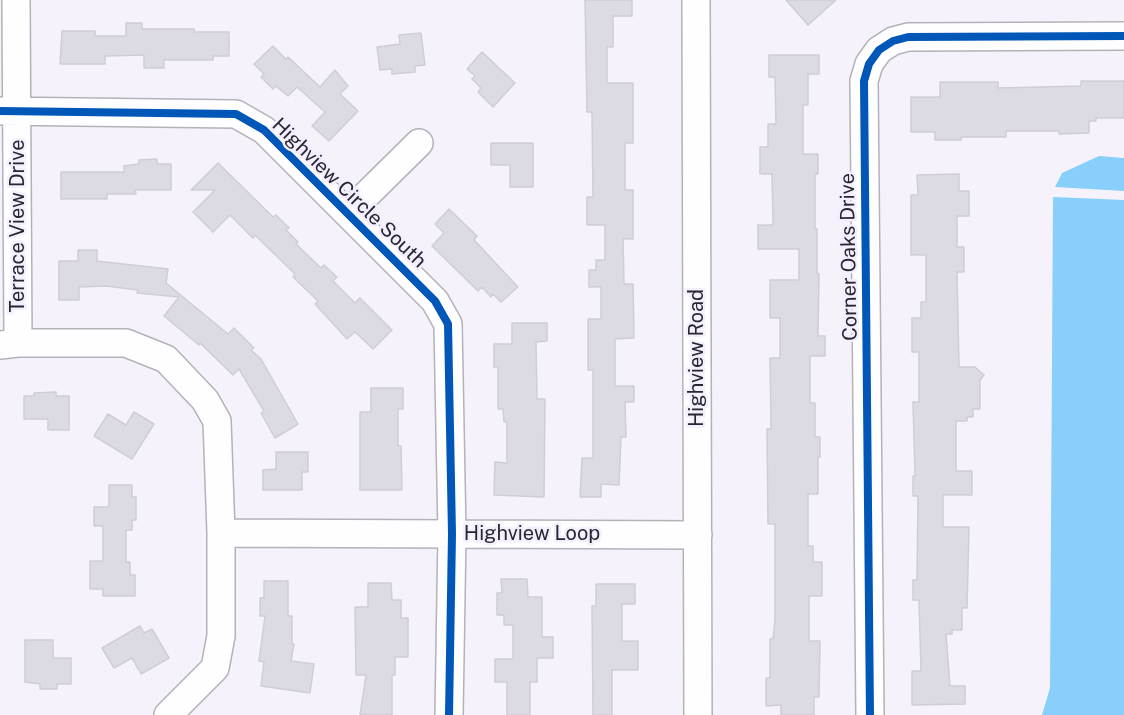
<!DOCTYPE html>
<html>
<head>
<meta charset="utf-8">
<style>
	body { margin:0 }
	canvas { display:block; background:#f5f2fc }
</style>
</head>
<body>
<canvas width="1124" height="715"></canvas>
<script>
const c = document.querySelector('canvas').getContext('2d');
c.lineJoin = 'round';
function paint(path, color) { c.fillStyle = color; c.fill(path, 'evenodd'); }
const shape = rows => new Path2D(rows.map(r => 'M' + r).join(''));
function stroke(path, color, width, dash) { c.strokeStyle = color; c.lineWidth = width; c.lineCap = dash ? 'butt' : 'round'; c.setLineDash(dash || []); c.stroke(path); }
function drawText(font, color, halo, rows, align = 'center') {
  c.font = font + ' "Public Sans",sans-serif'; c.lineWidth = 5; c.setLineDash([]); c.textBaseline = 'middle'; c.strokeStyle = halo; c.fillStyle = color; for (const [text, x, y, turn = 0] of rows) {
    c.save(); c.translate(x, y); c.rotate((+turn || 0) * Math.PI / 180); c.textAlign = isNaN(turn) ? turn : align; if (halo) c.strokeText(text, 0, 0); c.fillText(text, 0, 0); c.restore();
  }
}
paint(shape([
	[1099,156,1124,158,1124,191,1055,187,1062,173],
	[1053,197,1124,200,1124,715,1042,715,1050,688]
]), '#88cffb');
const building = shape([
	[585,0,632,0,632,16,613,16,613,47,607,47,607,83,633,83,633,143,625,143,625,190,633,190,633,239,623,239,624,284,633,284,634,338,615,339,615,386,634,386,634,402,625,402,626,437,621,437,619,485,601,484,601,497,580,497,582,458,593,458,593,370,588,370,588,319,601,319,601,287,589,287,589,270,596,270,596,260,605,260,605,225,587,225,587,197,593,197,592,112,587,112,585,0],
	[786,0,836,0,808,25,786,0],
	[126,23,142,23,142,29,194,29,194,32,229,32,229,56,213,56,213,60,164,60,164,68,144,68,144,55,105,56,105,64,60,64,62,31,95,31,95,36,126,36,126,23],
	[421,33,425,65,415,66,415,72,392,74,392,69,380,70,377,47,400,44,399,35,421,33],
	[273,46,286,59,288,57,320,87,335,70,348,86,340,94,358,111,329,141,312,126,325,112,297,87,288,96,276,86,273,89,261,77,264,74,254,64,273,46],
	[482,52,515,83,493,107,478,92,481,88,472,79,475,76,467,69,482,52],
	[769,55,819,55,819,74,808,74,808,105,803,105,803,154,818,154,818,174,815,174,815,229,817,229,817,273,819,274,818,336,825,336,825,356,810,356,810,403,815,403,815,437,820,437,820,457,818,457,818,494,808,494,808,546,813,546,813,562,822,562,822,596,809,596,809,641,820,641,819,697,814,697,814,715,781,715,781,705,766,706,766,678,770,678,770,639,773,639,775,619,775,524,768,524,767,429,771,429,770,358,780,358,780,318,770,318,770,280,799,280,799,249,758,249,758,225,773,225,772,174,760,174,760,147,768,147,768,124,776,124,775,77,769,77,769,55],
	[1081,81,1124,81,1124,118,1096,118,1096,121,1089,121,1089,133,1059,134,1059,131,1006,131,1006,137,961,137,961,140,935,140,935,132,911,132,911,97,940,97,940,82,998,82,998,88,1081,86,1081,81],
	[491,143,533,143,533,187,510,187,510,165,491,165,491,143],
	[157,159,157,164,171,164,171,190,135,190,136,194,107,194,107,199,61,199,61,172,124,172,124,166,139,164,139,160,157,159],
	[218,163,273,217,276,215,289,228,286,230,298,242,296,244,321,268,324,265,337,277,333,281,355,303,360,298,392,330,373,349,355,332,347,339,315,304,318,301,293,277,295,274,255,235,253,238,230,215,213,232,193,212,215,190,191,190,218,163],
	[959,174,959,191,969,191,969,216,957,216,957,247,964,247,964,272,957,272,959,367,975,367,984,375,980,380,980,409,973,409,973,417,967,417,967,421,956,421,956,471,972,471,972,495,943,495,943,527,969,527,967,608,962,608,962,630,952,630,952,634,946,634,950,686,965,686,965,704,912,705,912,671,921,671,919,600,913,600,913,580,917,580,918,496,913,496,913,476,915,476,913,402,919,402,919,352,912,352,912,318,921,318,921,302,926,302,926,255,911,255,911,195,918,195,917,175,959,174],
	[449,209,477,236,474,240,518,287,501,302,493,294,491,297,482,287,478,291,432,246,444,233,435,224,449,209],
	[78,250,97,250,97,261,168,269,166,283,228,334,234,328,254,348,251,350,261,359,298,424,275,438,261,413,264,411,239,369,233,375,200,343,199,345,164,316,179,297,137,293,138,290,106,286,79,287,79,300,59,300,59,261,78,261,78,250],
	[512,323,547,323,547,341,536,342,537,399,545,399,544,497,494,495,495,462,507,463,507,422,504,422,503,409,498,409,498,367,494,367,494,344,512,344,512,323],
	[371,388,403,388,403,409,398,409,398,446,401,446,402,490,360,490,360,412,371,412,371,388],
	[56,392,56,396,69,396,69,430,48,430,48,419,24,419,24,396,34,396,34,393,56,392],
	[134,412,154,424,132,459,94,436,108,414,126,425,134,412],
	[276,452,308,452,308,472,302,472,302,490,263,490,263,470,276,469,276,452],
	[109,485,132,485,132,497,136,497,136,520,132,520,132,530,126,530,126,562,130,562,130,575,135,575,135,596,103,596,103,589,90,589,90,561,103,561,103,526,94,526,94,507,109,507,109,485],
	[501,579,527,579,528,597,542,597,542,637,553,637,553,658,537,658,537,682,530,682,530,715,507,715,507,682,495,682,495,659,513,659,513,625,504,625,504,615,497,615,497,593,502,593,501,579],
	[264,581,288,581,288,616,292,616,292,644,294,644,291,661,314,664,310,693,261,686,264,662,259,661,265,616,260,616,260,598,264,598,264,581],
	[368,583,391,583,392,600,401,600,401,618,408,618,408,657,395,657,395,675,392,675,392,715,360,715,366,675,356,675,355,607,368,607,368,583],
	[596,584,635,584,635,604,622,604,622,641,638,641,638,670,612,670,612,715,593,715,592,606,596,606,596,584],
	[140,626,144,633,152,629,169,658,141,674,132,658,114,668,102,648,140,626],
	[25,640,53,640,53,658,71,658,71,684,57,684,57,689,40,689,40,684,25,682,25,640]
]);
paint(building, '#dcdae2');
stroke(building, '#d0cdd6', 1.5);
const minor = shape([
	[16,0,18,343],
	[696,0,698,715],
	[0,111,236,114,264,130,435,301,448,324,452,534,449,715],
	[348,213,419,143],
	[0,345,18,343,126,343,166,359,205,400,217,421,221,533,221,636,215,668,168,715],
	[221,533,698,535],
	[870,715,864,81,869,64,879,50,893,41,908,37,1124,36]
]);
stroke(minor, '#b4b2b9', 30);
stroke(minor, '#fefdff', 27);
stroke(shape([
	[0,111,236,114,264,130,435,301,448,324,452,534,449,715],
	[870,715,864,81,869,64,879,50,893,41,908,37,1124,36]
]), '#0057b8', 8);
drawText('20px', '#28262e', '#f3efff', [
	["Highview Circle South",349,193,44],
	["Terrace View Drive",18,226,-90],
	["Corner Oaks Drive",849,257,-91],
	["Highview Road",697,358,-90],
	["Highview Loop",532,534]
]);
</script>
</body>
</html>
